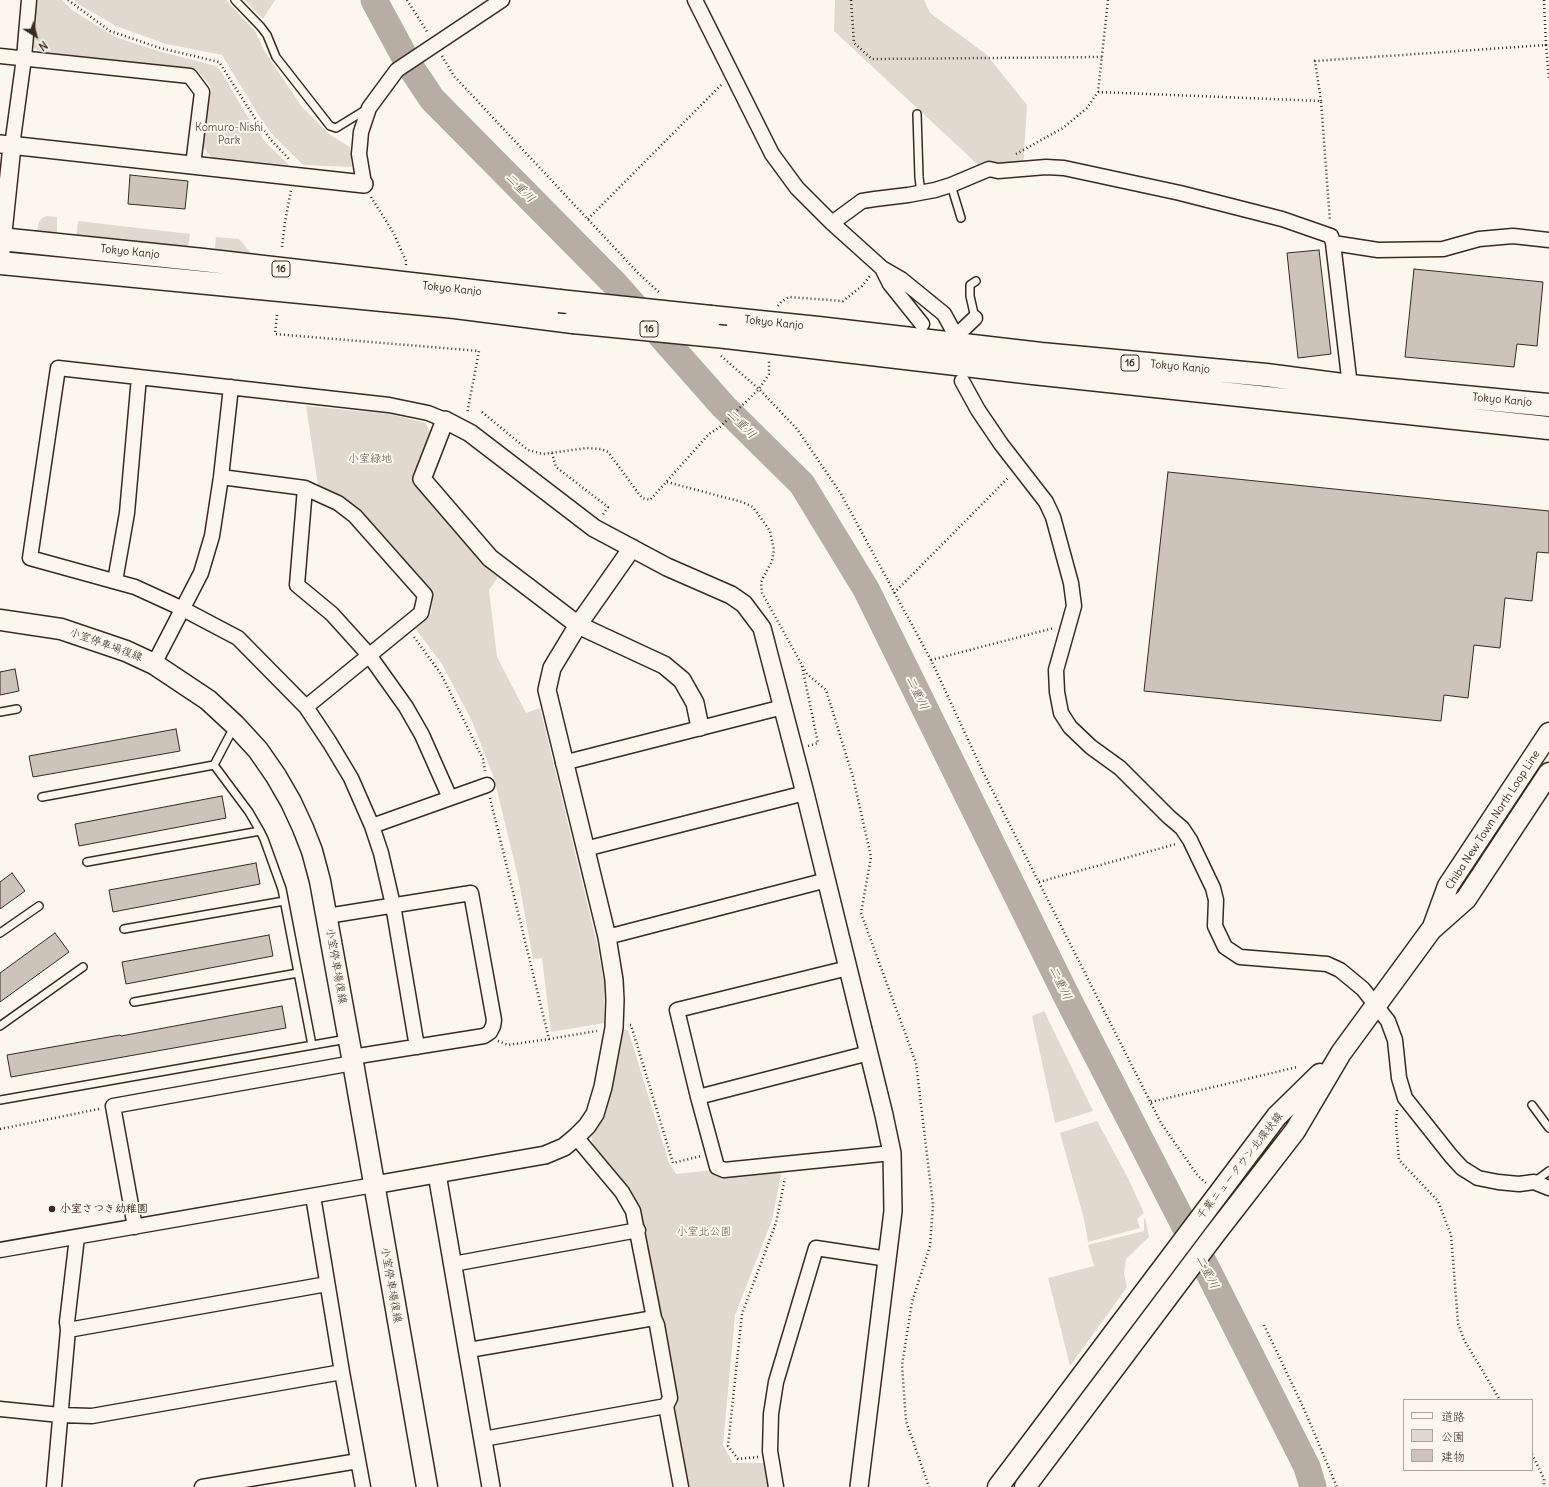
<!DOCTYPE html>
<html>
<head>
<meta charset="utf-8">
<style>
	body { margin:0 }
	#map { position:relative; width:1549px; height:1487px; overflow:hidden; background:#fbf7ec; font-family:Delius,"Klee One",sans-serif }
	canvas { display:block }
	.legend { position:absolute; left:1403px; top:1399px; width:130px; height:72px; box-sizing:border-box; background:#fbf7ec; border:1px solid #aea59a; margin:0; padding:5px 7px; list-style:none; font-size:12px; color:#3b2a1e }
	.legend li { display:flex; align-items:center; gap:8px; height:20px }
	.legend b { width:20px; border:1px solid #aea59a }
	.north { position:absolute; left:16px; top:16px; width:40px; height:40px; -webkit-text-stroke:3px #fbf7ec; paint-order:stroke; rotate:144deg; font-size:11px; font-weight:700; line-height:16px; text-align:center; color:#3b2a1e }
	.north::after { content:''; display:block; margin:auto; width:14px; height:18px; background:#3b2a1e; clip-path:polygon(50% 0,100% 100%,50% 72%,0 100%) }
</style>
</head>
<body>
<div id="map">
<canvas width="1549" height="1487"></canvas>
<ul class="legend">
<li><b style="height:5px;background:#fbf7ec"></b>道路</li>
<li><b style="height:11px;background:#dfd9ce"></b>公園</li>
<li><b style="height:11px;background:#ccc4b9"></b>建物</li>
</ul>
<div class="north">N</div>
</div>
<script>
const c = document.querySelector('canvas').getContext('2d');
c.lineJoin = 'round';
function paint(path, color) { c.fillStyle = color; c.fill(path, 'evenodd'); }
const shape = rows => new Path2D(rows.map(r => 'M' + r).join(''));
function stroke(path, color, width, dash) { c.strokeStyle = color; c.lineWidth = width; c.lineCap = dash ? 'butt' : 'round'; c.setLineDash(dash || []); c.stroke(path); }
function drawText(font, color, halo, rows, align = 'center') {
  c.font = font + ' Delius,"Klee One",sans-serif'; c.lineWidth = 4; c.setLineDash([]); c.textBaseline = 'middle'; c.strokeStyle = halo; c.fillStyle = color; for (const [text, x, y, turn = 0] of rows) {
    c.save(); c.translate(x, y); c.rotate((+turn || 0) * Math.PI / 180); c.textAlign = isNaN(turn) ? turn : align; if (halo) c.strokeText(text, 0, 0); c.fillText(text, 0, 0); c.restore();
  }
}
paint(shape([
	[37,0,62,0,72,10,115,37,158,51,216,66,220,70,253,126,267,144,289,165,211,157,201,144,211,87,196,69,44,53,34,48,32,43],
	[74,0,226,0,255,31,265,52,302,107,330,135,350,147,352,167,303,165,274,136,261,119,222,55,166,44,116,26,78,4],
	[245,0,275,0,263,19],
	[835,0,924,0,930,13,986,54,1027,105,1023,168,989,175,834,31],
	[47,216,57,217,57,237,36,234,39,222,42,218],
	[78,221,190,234,187,253,76,239],
	[216,237,239,239,256,259,214,256],
	[306,406,389,414,426,423,430,434,412,481,429,501,487,563,500,574,489,590,497,657,526,713,540,708,596,940,604,982,604,1023,551,1032,542,958,533,959,518,877,494,778,472,721,442,664,415,628,431,614,433,593,362,512,341,496,318,485],
	[1044,1011,1093,1111,1055,1123,1032,1016],
	[622,1030,628,1030,669,1163,676,1174,713,1170,726,1178,782,1170,772,1220,735,1315,723,1445,733,1463,765,1463,768,1487,686,1487,643,1228,593,1146,591,1135,604,1116],
	[1097,1121,1128,1178,1144,1213,1137,1219,1140,1228,1088,1242,1084,1219,1060,1133],
	[1145,1217,1149,1237,1126,1259,1124,1274,1127,1287,1070,1366,1048,1278,1094,1266,1088,1245,1144,1231,1144,1221]
]), '#dfd9ce');
stroke(shape([
	[374,0,408,63,432,99,615,284,724,407,802,484,866,589,1068,999,1211,1277,1307,1467,1313,1487]
]), '#b6aea2', 27);
const building = shape([
	[130,175,188,181,185,209,128,204,130,175],
	[1319,250,1331,354,1298,358,1287,253,1319,250],
	[1414,269,1543,282,1537,346,1517,344,1514,367,1405,357,1414,269],
	[1168,472,1549,511,1549,553,1537,552,1532,601,1505,598,1500,648,1474,645,1468,698,1444,695,1441,721,1144,691,1168,472],
	[15,669,19,691,0,695,0,672,15,669],
	[176,729,180,751,33,777,29,756,176,729],
	[222,796,226,818,79,846,75,824,222,796],
	[256,863,260,884,113,912,109,890,256,863],
	[12,873,25,891,0,909,0,882,12,873],
	[55,933,69,952,0,1002,0,973,55,933],
	[269,935,273,956,126,984,122,962,269,935],
	[282,1006,286,1028,11,1077,7,1055,120,1035,121,1036,282,1006]
]);
paint(building, '#ccc4b9');
stroke(building, '#3b2a1e', 1);
const service = shape([
	[235,0,261,27,267,35,276,57,330,126,336,128,367,109],
	[917,114,919,177,921,193],
	[951,185,961,218],
	[975,318,970,296,970,285,976,281],
	[0,712,17,709],
	[234,727,214,765,249,812,260,831,264,839,282,889,312,1045],
	[42,797,214,765],
	[87,862,260,831],
	[124,929,284,901],
	[0,933,39,906],
	[134,1002,298,973],
	[0,1026,83,967],
	[0,1100,347,1039],
	[1532,1105,1549,1128],
	[1534,1182,1549,1171]
]);
const minor = shape([
	[695,0,772,154,797,188,832,223,882,268,890,284,922,324],
	[0,56,190,76,202,92,193,165],
	[12,146,24,58,29,0],
	[364,184,359,154,361,132,369,108,397,70,502,0],
	[832,223,862,201,875,199,908,195,935,190,951,185,989,169,998,171,1046,167,1064,168,1180,193,1282,219,1331,236,1333,243,1350,386],
	[1333,243,1378,250,1443,249,1479,239,1513,236,1549,240],
	[882,268,901,279,944,314,956,336,955,344],
	[956,336,975,318],
	[962,381,978,410,1001,444,1046,502,1053,517,1071,583,1074,606,1056,670,1057,692,1061,713,1070,727,1091,747,1120,768,1169,817,1182,828,1190,840,1213,888,1216,900,1215,926,1225,947,1240,957,1327,964,1340,970,1363,989,1388,1021,1395,1040,1399,1078,1405,1098,1451,1156,1462,1168,1478,1178,1498,1182,1519,1184,1534,1182,1549,1188],
	[221,477,305,488,338,503,355,516,425,595,421,613,306,707],
	[305,488,297,585,332,614,369,655,406,707,422,735,450,798],
	[115,581,127,513,139,377],
	[154,664,201,573,212,536,221,477,231,387],
	[563,763,783,707],
	[372,826,487,785],
	[585,849,805,793],
	[327,916,471,893,494,1020,493,1026,490,1032,484,1036,352,1057],
	[607,937,827,880],
	[848,968,677,1010,698,1097,717,1167,724,1170,892,1153],
	[417,1047,393,905,381,853,372,826,351,778,330,743,306,707,238,638,183,609,135,587,30,558,58,368,389,405,428,413,445,420],
	[698,1097,869,1053],
	[576,1137,622,1192,633,1211,654,1318,657,1325,670,1398,666,1406,681,1487],
	[313,1196,342,1372,363,1487],
	[135,1227,113,1106,353,1063],
	[0,1250,374,1185],
	[453,1264,638,1230],
	[68,1330,67,1322,77,1237],
	[469,1350,654,1318],
	[0,1409,60,1415,92,1416,342,1372],
	[483,1439,666,1406],
	[54,1487,68,1330,327,1284],
	[202,1487,358,1461],
	[776,1487,770,1451,771,1414,776,1382,816,1248,888,1259]
]);
const tertiary = shape([
	[0,144,364,184],
	[0,261,12,146],
	[700,727,695,703,682,680,664,665,578,625,490,558,422,479,445,420,470,433,594,528,667,567,731,595,744,604,762,628,805,793,884,1115,892,1153,893,1211,859,1487],
	[437,1174,491,1487],
	[374,1185,545,1155,564,1147,576,1137,587,1126,595,1114,603,1087,614,1028,615,1000,614,980,607,937,547,690,552,668,578,625,632,548]
]);
const secondary = shape([
	[0,620,61,629,126,651,154,664,208,700,235,725,258,750,276,776,291,802,303,828,312,851,320,881,352,1057,427,1487],
	[1433,927,1448,886,1549,733],
	[998,1487,1277,1116,1320,1074],
	[1025,1487,1215,1234,1295,1131,1341,1053,1431,930,1466,899,1549,773]
]);
const trunk = shape([
	[0,239,203,260,559,301],
	[0,263,455,307,573,322],
	[711,317,818,328,1041,354,1266,375,1350,386,1549,405],
	[726,337,1033,373,1549,428]
]);
stroke(service, '#3b2a1e', 10);
stroke(minor, '#3b2a1e', 17);
stroke(tertiary, '#3b2a1e', 20);
stroke(secondary, '#3b2a1e', 23);
stroke(trunk, '#3b2a1e', 25);
stroke(shape([
	[68,0,110,31,160,48,219,62,258,123,271,140,290,160],
	[407,0,428,33],
	[851,0,854,43,872,59,1102,57],
	[1546,45,1549,79],
	[442,56,454,76,639,274,661,294],
	[1098,92,1321,101,1330,221],
	[1321,101,1315,61,1546,45,1544,0],
	[1016,154,1063,128,1087,108,1098,92,1108,0],
	[371,197,393,232,406,261,406,267],
	[588,219,722,84],
	[282,247,285,222,291,190],
	[778,306,781,302,789,297,843,301,862,286,870,276],
	[277,315,275,334,479,351,467,414],
	[721,356,759,389,797,429,841,494,931,660,984,774,1161,1123,1198,1176,1206,1183],
	[482,412,528,450,543,454,587,448,601,449,608,452,642,498,650,500,709,434,720,427,759,389,769,374,769,359],
	[552,453,556,467,608,507,602,516],
	[667,482,742,502,753,507,770,531,774,550,772,561,761,582,762,593,807,674,826,690,853,777,871,857,861,913,916,1063,933,1205,930,1246,912,1302,902,1365,906,1421,929,1487],
	[894,593,1009,477],
	[414,637,441,674,483,759,485,771],
	[931,660,1054,628],
	[802,666,818,743,808,746],
	[490,798,549,1039,597,1031],
	[1039,882,1176,844],
	[630,1025,631,1025,673,1163,701,1156],
	[498,1041,508,1045,549,1039],
	[1151,1102,1297,1067],
	[1397,1110,1396,1124,1399,1160,1438,1201,1451,1235,1458,1323,1464,1340,1500,1400],
	[0,1129,99,1109],
	[1264,1325,1304,1409,1337,1487],
	[1532,1454,1544,1479,1544,1487],
	[758,1457,738,1459,728,1446,742,1314,776,1223,785,1178]
]), '#3b2a1e', 2.5, [1, 3]);
stroke(service, '#fbf7ec', 7);
stroke(minor, '#fbf7ec', 14);
stroke(tertiary, '#fbf7ec', 17);
stroke(secondary, '#fbf7ec', 20);
stroke(trunk, '#fbf7ec', 22);
const trunkBridge = shape([
	[559,301,711,317],
	[573,322,726,337]
]);
stroke(trunkBridge, '#3b2a1e', 25, []);
stroke(trunkBridge, '#fbf7ec', 22);
for (const [x, y, r, color] of [
	[52,1209,4,"#3b2a1e"]
]) { const dot = new Path2D(); dot.arc(x, y, r, 0, 2 * Math.PI); c.fillStyle = color; c.fill(dot); stroke(dot, '#fbf7ec', 1.5); }
for (const [x, y, w] of [
	[281,269,18],
	[649,329,18],
	[1130,363,18]
]) { const box = new Path2D(); box.roundRect(x - w / 2, y - 8, w, 16, 3); c.fillStyle = '#fbf7ec'; c.fill(box); stroke(box, '#3b2a1e', 1); }
drawText('bold 10px', '#3b2a1e', null, [
	["16",281,269],
	["16",649,329],
	["16",1130,363]
]);
drawText('11px', '#64564a', '#fbf7ec', [
	["Komuro-Nishi",229,128],
	["Park",229,141],
	["小室緑地",370,459],
	["小室北公園",704,1232]
]);
drawText('11px', '#3b2a1e', '#fbf7ec', [
	["Tokyo Kanjo",130,252,6],
	["Tokyo Kanjo",452,289,6],
	["Tokyo Kanjo",774,323,6],
	["Tokyo Kanjo",1180,367,5],
	["Tokyo Kanjo",1502,400,5],
	["小室停車場復線",106,645,20],
	["Chiba New Town North Loop Line",1493,820,-57],
	["小室停車場復線",336,966,80],
	["千葉ニュータウン北環状線",1240,1166,-52],
	["小室停車場復線",391,1285,80]
]);
drawText('bold 11px', '#3b2a1e', '#fbf7ec', [
	["小室さつき幼稚園",60,1209]
], 'left');
drawText('italic 12px', '#605246', '#fbf7ec', [
	["二重川",520,188,45],
	["二重川",741,424,45],
	["二重川",917,693,64],
	["二重川",1060,983,64],
	["二重川",1207,1272,63]
]);
</script>
</body>
</html>
